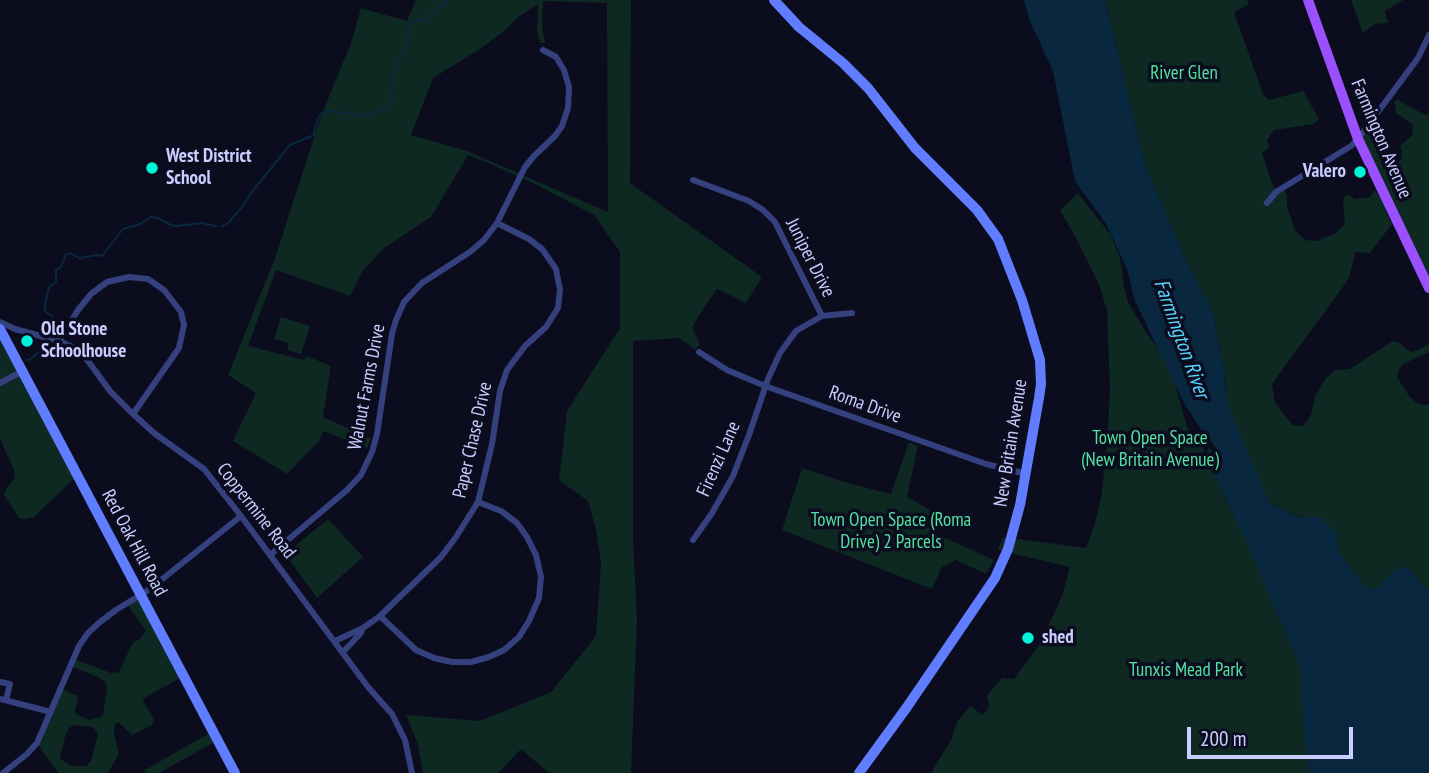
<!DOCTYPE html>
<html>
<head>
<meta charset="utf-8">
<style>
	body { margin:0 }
	#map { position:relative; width:1429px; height:773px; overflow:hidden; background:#0b0c1e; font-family:"PT Sans Narrow",sans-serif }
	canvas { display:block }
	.scale { position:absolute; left:1187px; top:727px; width:166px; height:32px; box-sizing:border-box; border:4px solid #c9cdff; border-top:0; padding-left:9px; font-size:21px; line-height:24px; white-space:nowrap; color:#c9cdff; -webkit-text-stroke:5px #0b0c1e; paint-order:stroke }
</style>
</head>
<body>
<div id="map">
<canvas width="1429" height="773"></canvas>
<div class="scale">200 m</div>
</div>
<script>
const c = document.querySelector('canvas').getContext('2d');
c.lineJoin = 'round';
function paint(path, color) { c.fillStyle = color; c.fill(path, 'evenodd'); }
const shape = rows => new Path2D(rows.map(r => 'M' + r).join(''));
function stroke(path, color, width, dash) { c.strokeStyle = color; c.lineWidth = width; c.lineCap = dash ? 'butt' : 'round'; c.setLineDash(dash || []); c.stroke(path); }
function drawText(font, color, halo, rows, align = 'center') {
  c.font = font + ' "PT Sans Narrow",sans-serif'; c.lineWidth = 7; c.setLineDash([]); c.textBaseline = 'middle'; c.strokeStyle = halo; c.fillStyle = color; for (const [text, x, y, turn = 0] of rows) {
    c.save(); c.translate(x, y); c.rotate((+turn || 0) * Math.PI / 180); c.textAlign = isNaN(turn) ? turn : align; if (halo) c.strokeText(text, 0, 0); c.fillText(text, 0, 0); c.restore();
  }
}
paint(shape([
	[416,0,631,0,630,183,762,277,746,303,717,289,699,315,692,328,700,344,695,350,679,338,633,341,633,537,637,620,631,773,549,773,521,749,498,773,423,773,417,742,406,715,480,721,551,692,596,636,601,562,596,530,588,501,559,480,567,411,620,328,620,252,594,215,533,183,484,161,468,155,431,217,383,249,362,272,350,296,276,270,248,346,304,360,307,356,331,366,323,417,371,438,367,448,323,431,319,441,287,474,233,441,256,393,228,375,275,258,321,116,351,43,361,8,407,21],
	[543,1,607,3,608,212,467,151,411,135,433,78,480,49,503,32,518,17,538,4,537,31,540,43,545,43,542,28],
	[1105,0,1247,0,1249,4,1234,12,1263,94,1269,100,1303,91,1319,119,1314,124,1274,130,1267,140,1269,148,1262,153,1274,189,1283,186,1287,197,1287,207,1295,230,1305,240,1317,241,1336,233,1345,224,1343,199,1347,194,1355,199,1370,197,1375,190,1378,195,1387,202,1358,139,1367,127,1387,161,1394,169,1401,159,1402,151,1400,146,1412,135,1413,125,1396,113,1394,102,1398,100,1425,115,1429,114,1429,288,1389,203,1385,209,1392,224,1370,253,1356,252,1348,280,1272,384,1275,402,1285,416,1293,425,1303,426,1311,415,1315,396,1326,378,1335,370,1350,369,1393,341,1400,343,1407,350,1412,352,1418,350,1429,344,1429,352,1403,364,1399,370,1397,377,1409,396,1417,403,1425,405,1429,404,1429,592,1409,569,1391,573,1380,586,1369,589,1362,583,1339,553,1336,532,1269,503,1217,403,1226,391,1224,370,1213,313,1184,256,1145,165],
	[1351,0,1403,0,1385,11,1388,23,1375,24,1363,33],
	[1078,193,1110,234,1120,257,1124,287,1128,302,1147,334,1169,362,1187,427,1195,440,1198,443,1200,442,1200,444,1206,453,1209,448,1213,452,1216,457,1213,460,1218,469,1221,489,1234,516,1242,522,1279,618,1297,659,1306,667,1305,738,1310,773,931,773,952,738,957,722,970,706,983,715,989,706,987,696,1002,678,1014,679,1040,644,1062,596,1070,567,998,550,1003,537,1086,548,1094,527,1101,499,1107,444,1110,389,1107,311,1100,287,1076,238,1060,210],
	[281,317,310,326,301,354,287,350,289,343,274,339],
	[0,329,78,475,34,517,26,519,19,518,4,495,5,491,15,477,14,470,0,439],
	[909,442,918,446,907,497,934,512,930,531,994,560,986,574,956,560,942,567,932,589,782,530,802,468,851,484,891,494],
	[328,519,363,557,317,598,285,554],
	[142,595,184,676,144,698,143,701,154,719,152,725,132,735,119,723,115,723,114,735,119,754,108,773,58,773,37,743,61,688,77,696,78,699,75,710,76,714,90,720,103,716,107,687,105,682,100,678,71,666,74,659,111,673,119,672,131,646,135,641,140,639,146,631,127,604],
	[76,725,91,727,94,728,98,734,91,761,86,766,71,766,63,761,60,756,66,733,70,727],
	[213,731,218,740,159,773,146,773,145,770]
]), '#0e2822');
paint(shape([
	[1024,0,1105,0,1145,165,1184,256,1213,313,1224,370,1226,400,1269,503,1300,517,1320,517,1336,532,1339,553,1362,583,1369,589,1380,586,1391,573,1402,567,1409,569,1429,592,1429,773,1310,773,1303,725,1302,671,1243,534,1213,472,1217,458,1215,446,1205,435,1185,405,1135,301,1127,269,1106,224,1075,181,1053,71,1029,19]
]), '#09283f');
stroke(shape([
	[221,227,228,223,243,206,251,193,290,145,314,135,315,127,320,115,326,110,365,116,373,115,385,108,392,97,393,71,407,45,409,28,416,20,423,21,448,0],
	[53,317,45,311,45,304,49,287,56,282,56,270,61,267,66,254,70,253,79,258,97,255,102,256,123,229,140,224,151,217,158,218,171,225,177,226,201,223,216,226],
	[26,360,29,360,40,351,45,350,50,344]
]), '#09283f', 2);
stroke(shape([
	[693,180,749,201,763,210,775,222,822,316],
	[1267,203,1276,192,1351,146,1358,139,1418,58,1429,35],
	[0,322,15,329,59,341,77,349,88,361,110,391,133,414,154,433,204,469,241,516,368,687,392,714,405,740,412,773],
	[59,341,78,310,91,294,107,282,129,277,148,279,164,290,181,312,184,325,179,348,133,414],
	[699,352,727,370,765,386,986,464,1026,474],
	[0,383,23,371],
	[693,540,712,513,733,476,749,435,768,379,780,353,796,331,822,316,852,313],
	[270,555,347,490,361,475,372,452,377,434,392,334,396,320,404,302,422,283,470,252,484,240,497,223,525,167,534,156,555,136,562,126,568,108,569,87,564,70,556,57,543,50],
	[380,616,416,650,434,658,452,662,471,662,489,657,504,650,519,637,529,621,539,598,541,577,536,555,527,537,517,523,501,511,478,502],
	[335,641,363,628,380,616,441,557,456,537,478,502,492,444,500,391,507,370,525,346,546,327,558,308,560,290,556,269,542,249,529,239,497,223],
	[343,652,361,633,363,628],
	[0,682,10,684,6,700],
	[0,699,51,712],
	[3,773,27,754,37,743,79,646,88,633,100,622,116,610,150,589,241,516]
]), '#35417f', 6);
stroke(shape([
	[774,0,799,27,843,63,868,88,915,148,977,210,998,239,1022,300,1040,360,1041,384,1039,398,1020,505,1008,549,995,578,907,707,859,773],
	[0,329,235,773]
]), '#607cff', 10);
stroke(shape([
	[1308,0,1358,139,1429,288]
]), '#9b50ff', 10);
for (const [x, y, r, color] of [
	[152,168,7,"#00f4dc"],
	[1360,172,7,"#00f4dc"],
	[27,341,7,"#00f4dc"],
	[1028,638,7,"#00f4dc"]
]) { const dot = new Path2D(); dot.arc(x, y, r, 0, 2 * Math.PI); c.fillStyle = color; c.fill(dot); stroke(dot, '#0b0c1e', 2.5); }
drawText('19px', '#52e1a1', '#0b0c1e', [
	["River Glen",1184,74],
	["Town Open Space",1150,439],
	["(New Britain Avenue)",1150,461],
	["Town Open Space (Roma",891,521],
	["Drive) 2 Parcels",891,543],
	["Tunxis Mead Park",1186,671]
]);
drawText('19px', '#c9cdff', '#0b0c1e', [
	["Farmington Avenue",1381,139,67],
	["Juniper Drive",810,258,63],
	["Walnut Farms Drive",367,387,-79],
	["Roma Drive",865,405,20],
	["Paper Chase Drive",473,440,-77],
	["New Britain Avenue",1011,443,-81],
	["Firenzi Lane",719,459,-66],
	["Coppermine Road",256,511,52],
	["Red Oak Hill Road",134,543,62]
]);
drawText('bold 19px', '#c9cdff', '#0b0c1e', [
	["West District",166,157],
	["School",166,179],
	["Valero",1346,172,"right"],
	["Old Stone",41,330],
	["Schoolhouse",41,352],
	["shed",1042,638]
], 'left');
drawText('italic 21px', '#57d3ff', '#0b0c1e', [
	["Farmington River",1181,339,70]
]);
</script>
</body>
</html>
